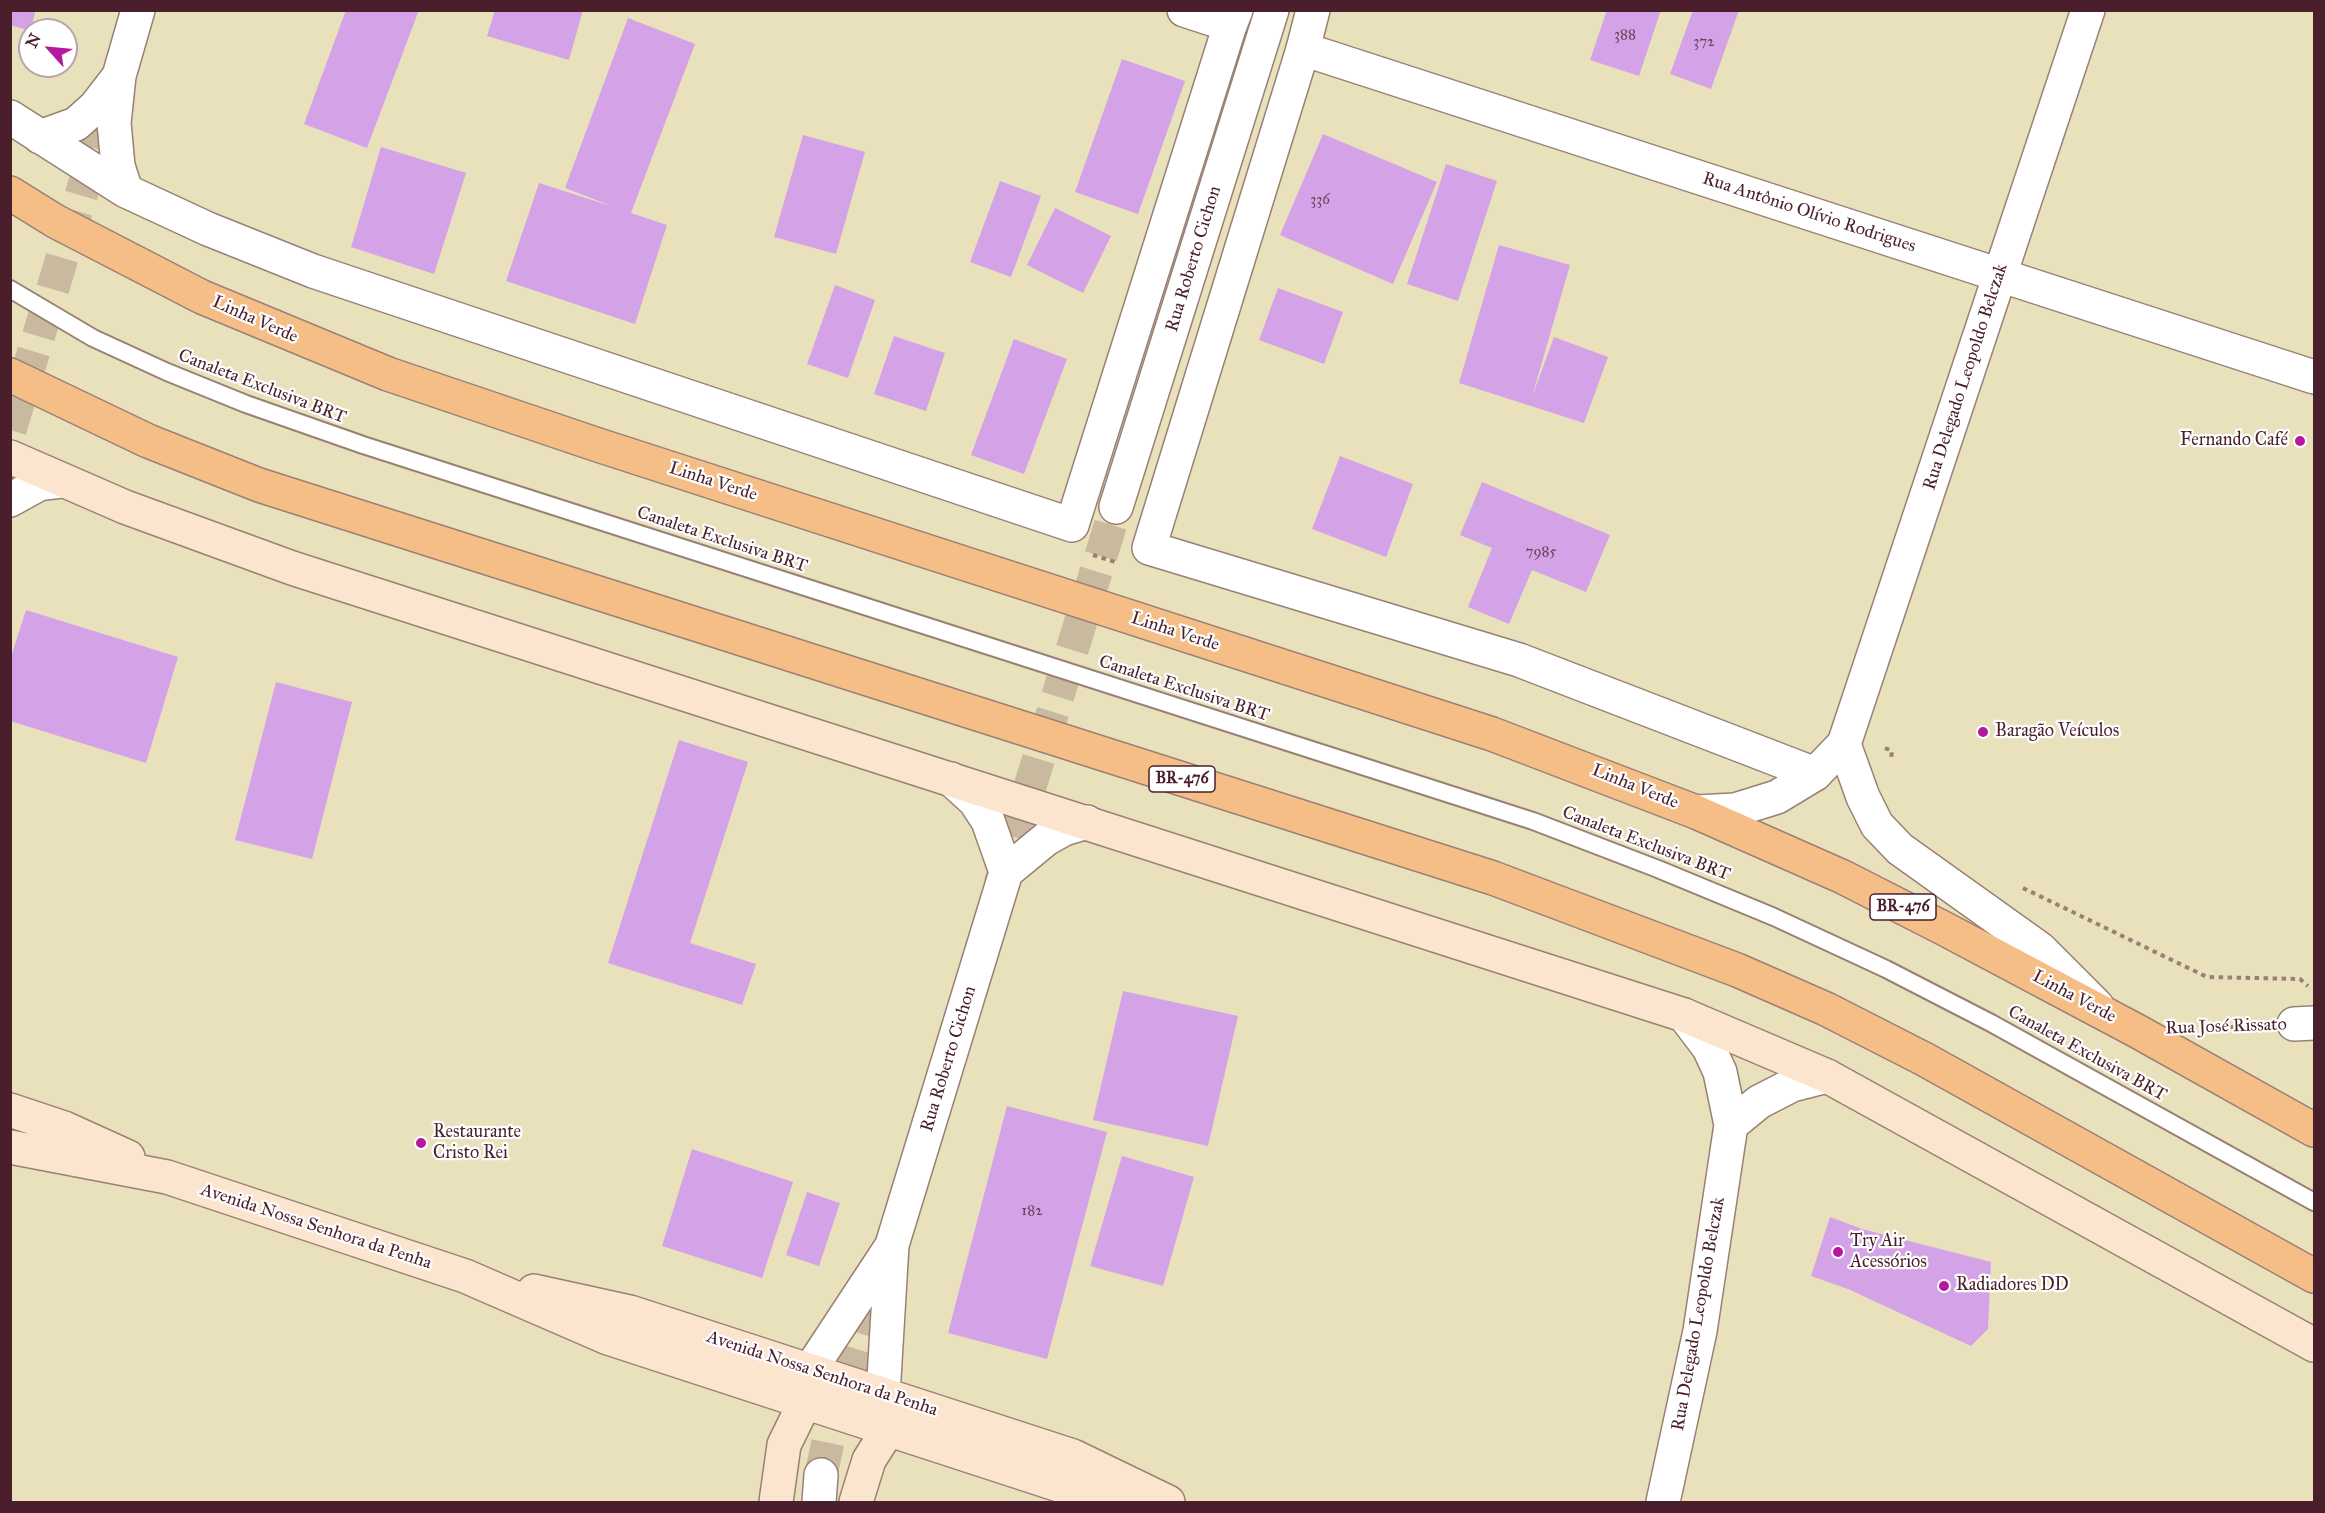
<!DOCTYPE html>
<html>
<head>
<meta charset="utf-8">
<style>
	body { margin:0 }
	#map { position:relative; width:2325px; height:1513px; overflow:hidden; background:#e9e0bc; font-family:"IM FELL Great Primer",serif }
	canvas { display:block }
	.frame { position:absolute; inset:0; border:12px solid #4a1f2b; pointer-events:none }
	.north { position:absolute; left:18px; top:18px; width:60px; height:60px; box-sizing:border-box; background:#fff; border:2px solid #b7a5aa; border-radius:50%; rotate:297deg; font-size:16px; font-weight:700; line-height:24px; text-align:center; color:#4a1f2b }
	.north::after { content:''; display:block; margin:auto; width:21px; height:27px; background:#b5179e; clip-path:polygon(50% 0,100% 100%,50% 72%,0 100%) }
</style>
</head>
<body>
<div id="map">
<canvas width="2325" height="1513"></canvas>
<div class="frame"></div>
<div class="north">N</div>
</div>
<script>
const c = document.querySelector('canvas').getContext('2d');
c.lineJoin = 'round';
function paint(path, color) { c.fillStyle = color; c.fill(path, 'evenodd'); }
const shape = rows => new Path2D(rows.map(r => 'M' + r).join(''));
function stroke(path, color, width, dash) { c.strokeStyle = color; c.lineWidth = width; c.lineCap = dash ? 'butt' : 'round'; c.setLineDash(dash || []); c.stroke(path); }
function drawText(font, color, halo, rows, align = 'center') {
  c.font = font + ' "IM FELL Great Primer",serif'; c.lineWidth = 4.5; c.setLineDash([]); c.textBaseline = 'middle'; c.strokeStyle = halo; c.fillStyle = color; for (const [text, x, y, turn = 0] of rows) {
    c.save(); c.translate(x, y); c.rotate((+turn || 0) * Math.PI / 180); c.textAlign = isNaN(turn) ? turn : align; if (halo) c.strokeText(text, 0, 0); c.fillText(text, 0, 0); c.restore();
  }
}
paint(shape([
	[10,10,36,10,30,31,10,25],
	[346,10,419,10,367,148,304,124],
	[495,10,583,10,569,60,487,36],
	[1607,10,1661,10,1639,76,1590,60],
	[1693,10,1739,10,1711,89,1670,74],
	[628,18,695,44,631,213,667,225,635,324,506,281,539,183,614,207,565,188],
	[1122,59,1185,81,1138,214,1075,192],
	[1323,134,1437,182,1393,284,1280,235],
	[803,135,865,152,836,254,774,237],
	[381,147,466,173,434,274,351,247],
	[1446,164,1497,181,1458,301,1407,284],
	[1000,181,1041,196,1011,277,970,262],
	[1055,208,1111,236,1083,293,1027,265],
	[1499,245,1570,265,1532,397,1554,337,1608,357,1584,423,1459,383],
	[835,285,875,300,848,378,807,364],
	[1278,288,1343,312,1324,364,1259,340],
	[894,336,945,353,926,411,874,394],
	[1014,339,1067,359,1024,474,971,455],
	[1340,456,1413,484,1386,557,1312,529],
	[1482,482,1610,535,1586,592,1532,570,1509,624,1468,607,1492,548,1460,535],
	[26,610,178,657,146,763,10,721,10,660],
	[276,682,352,702,312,859,235,840],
	[679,740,748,762,690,943,756,964,742,1005,608,963],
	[1123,991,1238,1016,1208,1146,1093,1120],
	[1007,1106,1107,1132,1047,1359,948,1333],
	[692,1149,793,1182,762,1278,662,1246],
	[1122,1156,1194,1177,1163,1286,1090,1266],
	[807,1192,840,1203,819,1266,786,1255],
	[1830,1217,1862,1229,1991,1262,1988,1329,1971,1346,1848,1289,1811,1276]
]), '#d4a3e7');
stroke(shape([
	[10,430,112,93],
	[1000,884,1116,507],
	[821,1475,830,1432,880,1272]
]), '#c9b99f', 33, [33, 16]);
const service = shape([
	[10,289,93,338,167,372,246,404,363,445,1533,821,1658,869,1774,917,1886,969,1991,1023,2314,1202]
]);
const minor = shape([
	[1303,49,1149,548,1519,660,1815,774],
	[10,117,126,191,208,229,313,271,1072,525,1230,25],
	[40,137,76,124,95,107,119,76],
	[126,191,118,166,114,123,119,76,138,10],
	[2294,1024,2314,1023],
	[1731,1125,1759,1102,1792,1085,1827,1076],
	[1663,1502,1700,1331,1731,1125,1720,1072,1709,1048,1684,1015]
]);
const tertiary = shape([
	[1184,10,1230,25,1236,10],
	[1313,10,1303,49,2314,377],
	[10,500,39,484,63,481],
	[1116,507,1272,10],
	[1844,744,1863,797,1877,825,1900,849,2040,949,2097,1006],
	[951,779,975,801,988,821,1006,872],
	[1696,812,1735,810,1777,797,1815,774,1844,744,2088,10],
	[810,1370,891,1247],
	[883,1395,892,1245,1006,872,1046,839,1064,829,1087,822],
	[819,1502,821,1475]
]);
const secondary = shape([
	[10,457,125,507,292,568,1684,1015,1827,1076,2314,1345],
	[10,1110,64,1128,128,1157],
	[10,1147,167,1177,465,1276,608,1338,1068,1488,1143,1502],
	[534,1291,630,1312,1073,1456,1168,1502],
	[776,1502,784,1445,805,1402],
	[856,1502,869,1460,888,1430]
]);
const trunk = shape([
	[10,193,55,221,202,297,388,374,598,445,1492,734,1696,812,1843,877,1945,929,2137,1031,2314,1130],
	[10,375,148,441,259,485,1493,878,1737,970,1826,1009,1924,1059,2314,1276]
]);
stroke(service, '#9a8074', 20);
stroke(minor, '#9a8074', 36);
stroke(tertiary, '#9a8074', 36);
stroke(secondary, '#9a8074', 36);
stroke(trunk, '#9a8074', 36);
stroke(shape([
	[1093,555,1115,562],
	[1885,748,1892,751,1891,760],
	[2023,888,2207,977,2300,979,2308,986],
	[2211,1028,2257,1026]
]), '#9a8074', 4, [4.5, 4.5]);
stroke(service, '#fff', 16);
stroke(minor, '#fff', 33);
stroke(tertiary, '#fff', 33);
stroke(secondary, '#fbe5cf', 33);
stroke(trunk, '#f6be87', 33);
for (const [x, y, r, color] of [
	[2300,441,6,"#b5179e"],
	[1983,732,6,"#b5179e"],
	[421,1143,6,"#b5179e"],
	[1838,1252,6,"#b5179e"],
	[1944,1286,6,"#b5179e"]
]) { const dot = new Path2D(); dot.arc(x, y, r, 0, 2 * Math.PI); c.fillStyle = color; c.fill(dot); stroke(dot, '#fff', 2); }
drawText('15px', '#6c405a', null, [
	["388",1625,35],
	["372",1704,42],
	["336",1320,200],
	["7985",1541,552],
	["182",1032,1211]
]);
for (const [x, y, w] of [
	[1182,779,66],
	[1903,907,66]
]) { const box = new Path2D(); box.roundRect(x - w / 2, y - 13, w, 26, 4.5); c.fillStyle = '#fff'; c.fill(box); stroke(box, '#4a1f2b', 1.5); }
drawText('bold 16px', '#4a1f2b', null, [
	["BR-476",1182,779],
	["BR-476",1903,907]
]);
drawText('18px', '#4a1f2b', '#fff', [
	["Rua Antônio Olívio Rodrigues",1809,213,18],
	["Rua Roberto Cichon",1194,259,-73],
	["Linha Verde",255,320,24],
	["Rua Delegado Leopoldo Belczak",1966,377,-72],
	["Canaleta Exclusiva BRT",262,387,21],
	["Linha Verde",713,482,18],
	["Canaleta Exclusiva BRT",722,540,18],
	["Linha Verde",1175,632,18],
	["Canaleta Exclusiva BRT",1184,689,18],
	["Linha Verde",1635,787,22],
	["Canaleta Exclusiva BRT",1646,844,21],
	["Linha Verde",2074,997,28],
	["Rua José Rissato",2226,1027,-2],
	["Canaleta Exclusiva BRT",2087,1054,29],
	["Rua Roberto Cichon",949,1059,-73],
	["Avenida Nossa Senhora da Penha",316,1227,18],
	["Rua Delegado Leopoldo Belczak",1699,1314,-80],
	["Avenida Nossa Senhora da Penha",822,1374,18]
]);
drawText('18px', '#4a1f2b', '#fff', [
	["Fernando Café",2288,441,"right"],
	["Baragão Veículos",1995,732],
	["Restaurante",433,1133],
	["Cristo Rei",433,1154],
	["Try Air",1850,1242],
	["Acessórios",1850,1263],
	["Radiadores DD",1956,1286]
], 'left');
</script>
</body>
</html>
